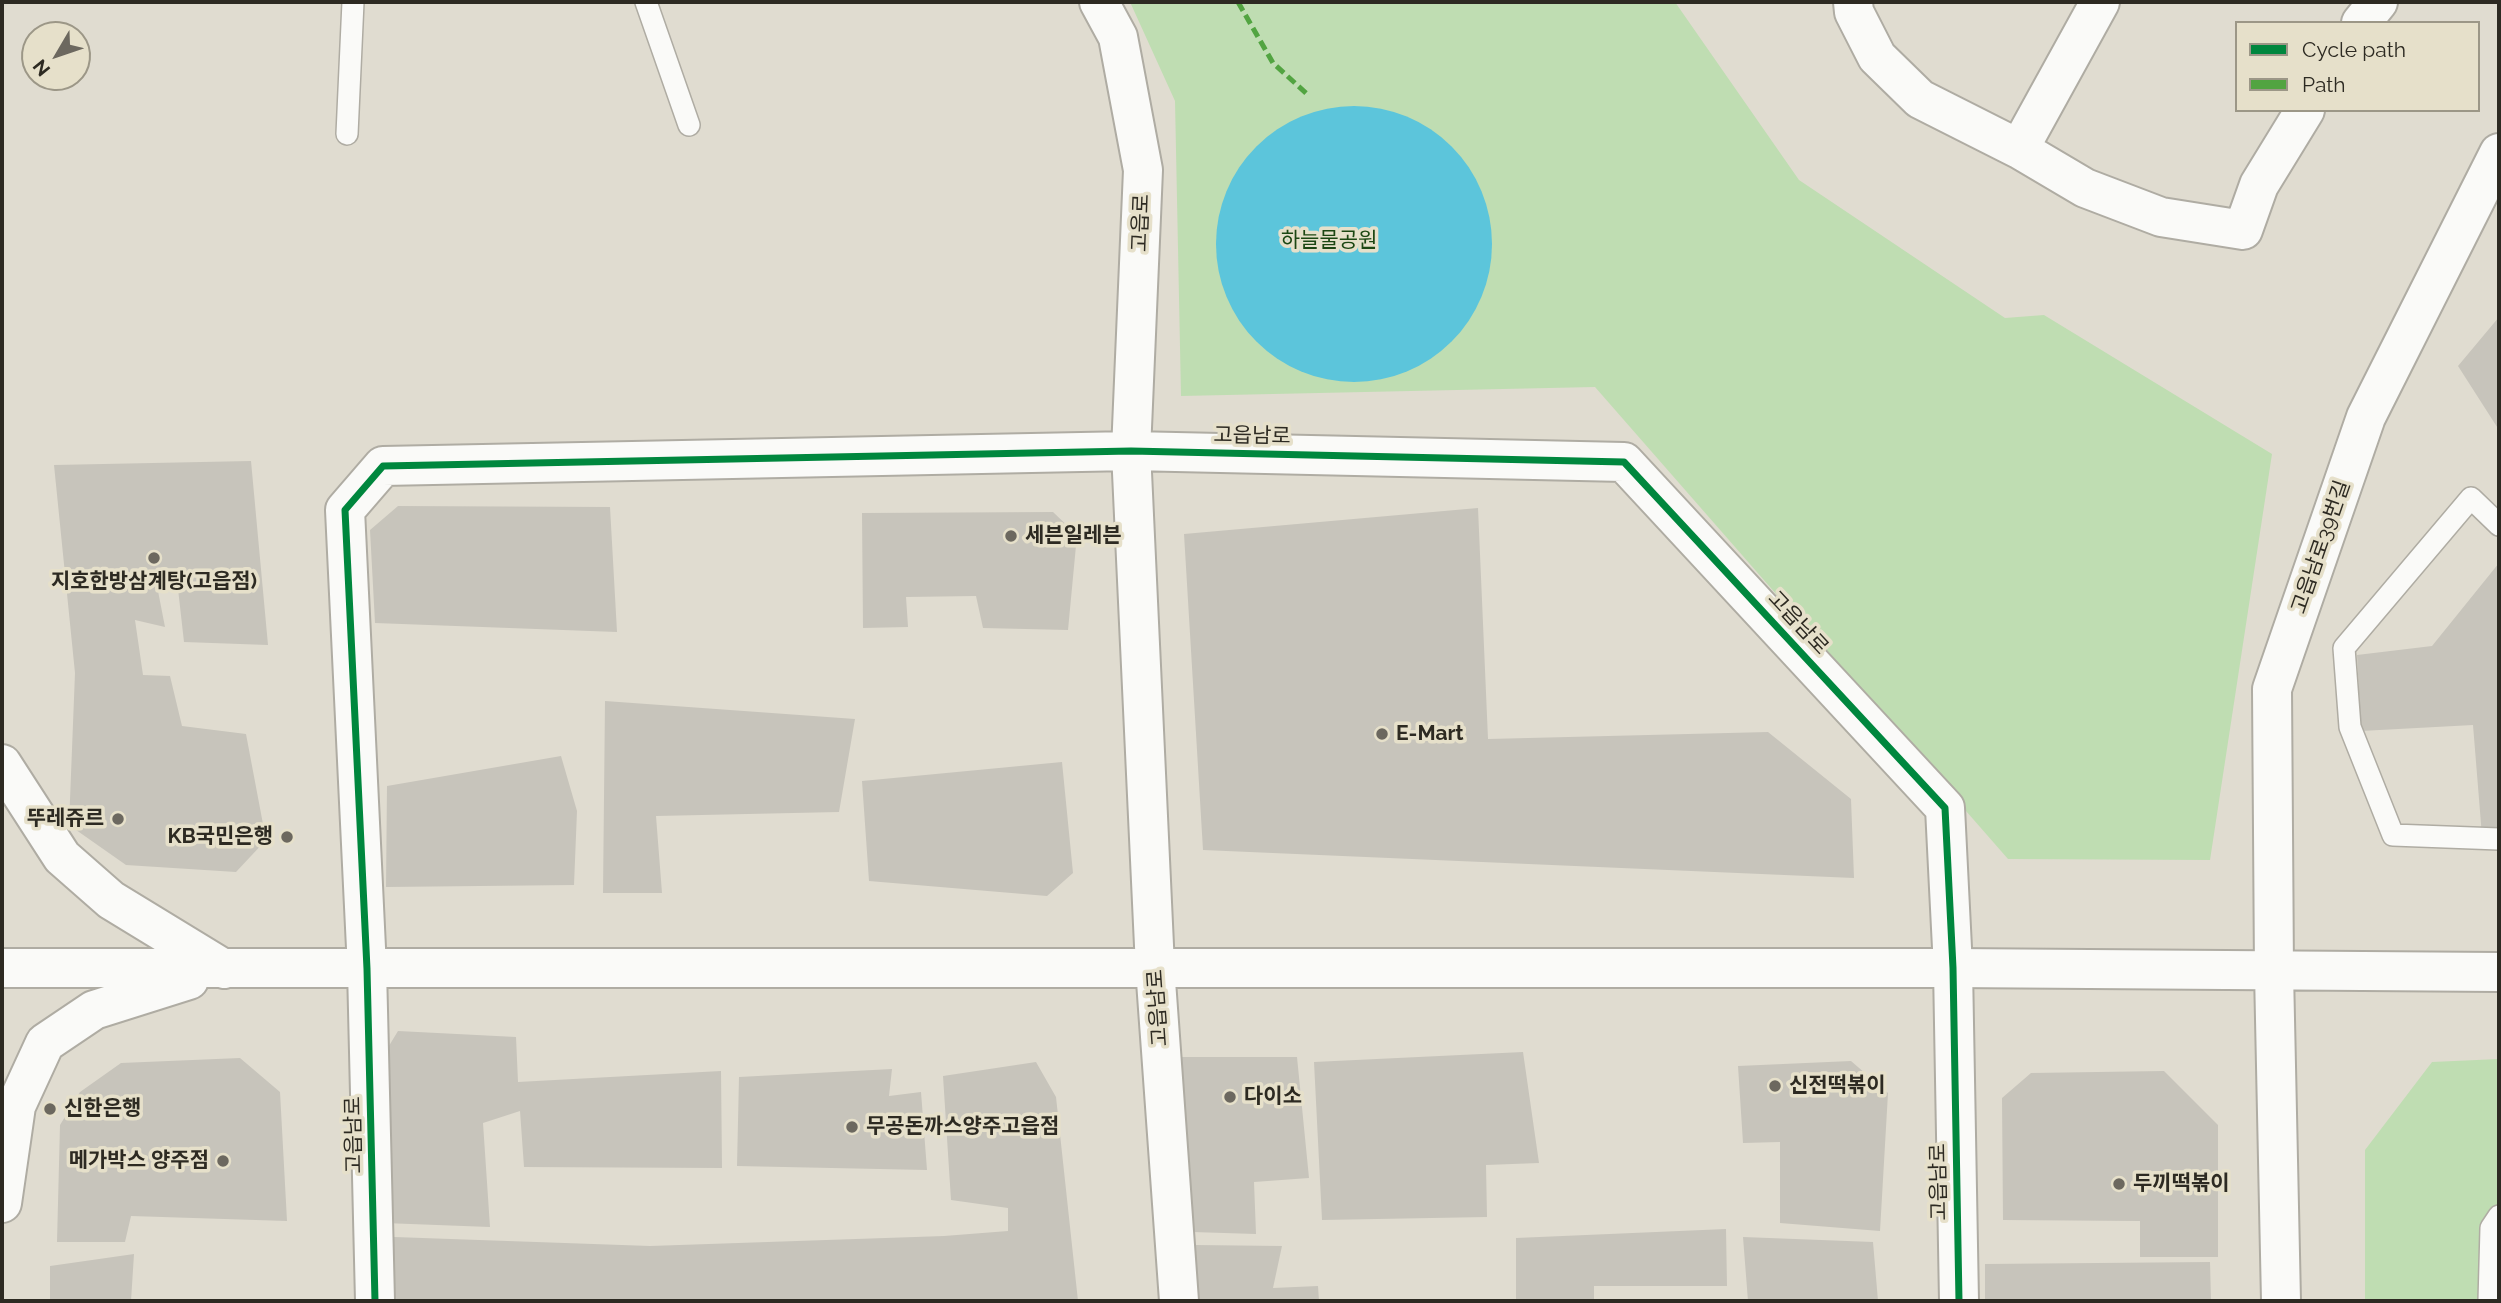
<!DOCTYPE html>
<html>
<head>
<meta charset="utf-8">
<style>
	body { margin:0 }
	#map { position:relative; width:2501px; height:1303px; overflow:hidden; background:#e0dcd0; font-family:Raleway,sans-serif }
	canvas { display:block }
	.frame { position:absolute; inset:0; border:4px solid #2d2a22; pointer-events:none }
	.legend { position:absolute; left:2235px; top:21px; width:245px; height:91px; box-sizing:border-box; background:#e6e0ca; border:2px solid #9c9787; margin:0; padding:9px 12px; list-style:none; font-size:21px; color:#2d2a22 }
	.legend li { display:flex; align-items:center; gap:14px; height:35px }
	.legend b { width:35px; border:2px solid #9c9787 }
	.north { position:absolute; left:21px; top:21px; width:70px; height:70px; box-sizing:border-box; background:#e6e0ca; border:2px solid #9c9787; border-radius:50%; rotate:231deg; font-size:19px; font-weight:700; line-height:28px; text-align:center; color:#2d2a22 }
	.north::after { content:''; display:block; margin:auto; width:24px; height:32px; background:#6c685f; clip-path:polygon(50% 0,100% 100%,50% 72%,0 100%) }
</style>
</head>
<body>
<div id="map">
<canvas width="2501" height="1303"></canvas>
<div class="frame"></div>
<ul class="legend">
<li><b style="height:9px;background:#00873e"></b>Cycle path</li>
<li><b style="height:9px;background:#52a441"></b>Path</li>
</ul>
<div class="north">N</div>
</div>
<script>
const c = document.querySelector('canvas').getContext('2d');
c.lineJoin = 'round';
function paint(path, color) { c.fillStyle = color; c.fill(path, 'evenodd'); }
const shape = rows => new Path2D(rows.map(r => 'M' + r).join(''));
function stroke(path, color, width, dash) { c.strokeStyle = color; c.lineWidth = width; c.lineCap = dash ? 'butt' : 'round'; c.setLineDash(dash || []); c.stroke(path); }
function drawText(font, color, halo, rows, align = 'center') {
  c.font = font + ' Raleway,"Noto Sans KR",sans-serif'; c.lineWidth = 7; c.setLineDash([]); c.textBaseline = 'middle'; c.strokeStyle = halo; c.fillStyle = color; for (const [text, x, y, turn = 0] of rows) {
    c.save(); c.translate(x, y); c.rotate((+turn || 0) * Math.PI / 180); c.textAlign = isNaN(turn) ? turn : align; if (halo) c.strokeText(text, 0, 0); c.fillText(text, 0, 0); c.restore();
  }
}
paint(shape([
	[1130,2,1675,2,1799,180,2005,318,2044,315,2272,454,2210,860,2008,859,1595,387,1181,396,1175,101],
	[2499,1059,2499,1301,2365,1301,2365,1150,2432,1062]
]), '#bfddb2');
paint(shape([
	'1216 244a138 138 0 1 1 276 0a138 138 0 1 1-276 0Z'
]), '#5cc5db');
paint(shape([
	[2499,317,2499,430,2458,366],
	[251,461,268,645,184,642,177,580,158,591,165,627,135,620,143,675,170,676,182,726,246,734,266,840,236,872,126,865,69,825,75,673,54,465],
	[398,506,610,507,617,632,375,623,370,530],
	[1478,508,1488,739,1768,732,1851,799,1854,878,1203,850,1184,534],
	[1053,512,1077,535,1068,630,983,628,976,596,906,597,908,627,863,628,862,513],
	[2499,563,2499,833,2482,836,2473,725,2361,731,2357,655,2432,646],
	[605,701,855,719,839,812,656,816,662,893,603,893],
	[561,756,577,811,574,885,386,887,387,786],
	[1062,762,1073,873,1047,896,869,881,862,781],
	[398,1031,516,1037,518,1082,721,1071,722,1168,524,1167,520,1111,483,1123,490,1227,384,1223,381,1059],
	[1523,1052,1539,1163,1486,1165,1487,1217,1322,1220,1314,1062],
	[1181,1057,1297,1057,1309,1178,1254,1182,1256,1234,1192,1232],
	[240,1058,280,1092,287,1221,131,1216,125,1242,57,1242,60,1125,80,1092,121,1063],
	[1851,1061,1888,1093,1880,1231,1780,1223,1780,1142,1743,1143,1738,1066],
	[1036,1062,1056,1097,1078,1301,393,1301,394,1237,650,1246,944,1236,1008,1231,1008,1208,951,1200,943,1076],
	[892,1069,889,1096,921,1092,927,1170,737,1166,739,1077],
	[2164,1071,2218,1125,2218,1257,2140,1257,2140,1221,2003,1220,2002,1098,2031,1073],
	[1726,1229,1727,1286,1594,1286,1594,1301,1516,1301,1516,1238],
	[1743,1237,1873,1242,1878,1301,1748,1301],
	[1195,1245,1282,1246,1273,1288,1318,1286,1319,1301,1197,1301],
	[134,1254,131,1301,50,1301,50,1266],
	[2210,1262,2211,1301,1985,1301,1985,1264]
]), '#c7c4bb');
const service = shape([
	[646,2,689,125],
	[347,134,353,2],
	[2499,525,2471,498,2344,648,2350,727,2393,835,2499,839],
	[2489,1301,2491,1228,2499,1216]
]);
const minor = shape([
	[1099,2,1118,37,1143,170,1131,451,1155,967,1179,1301],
	[1853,2,1854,12,1877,57,1920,99,2019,149],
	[2100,2,2019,149,2085,188,2161,217,2243,230,2259,185,2305,110],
	[2361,23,2378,2],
	[2274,972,2272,689,2366,417,2499,153],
	[375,1301,367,969,345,510,383,466,1131,451,1624,462,1945,808,1953,968,1959,1301]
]);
const tertiary = shape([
	[2,764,62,857,111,900,224,969],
	[2,968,1953,968,2499,972],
	[2274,972,2281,1301],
	[2,1203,16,1106,45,1043,94,1010,189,980]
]);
stroke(service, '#afaca3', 24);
stroke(minor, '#afaca3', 42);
stroke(tertiary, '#afaca3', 42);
stroke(service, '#fafaf8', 21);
stroke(minor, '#fafaf8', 38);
stroke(tertiary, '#fafaf8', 38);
stroke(shape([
	[1238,2,1273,63,1307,94]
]), '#52a441', 5, [10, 5]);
stroke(shape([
	[375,1301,367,969,345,510,383,466,1131,451,1624,462,1945,808,1953,968,1959,1301]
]), '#00873e', 7);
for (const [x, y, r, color] of [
	[1011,536,7,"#6c685f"],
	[154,558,7,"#6c685f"],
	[1382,734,7,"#6c685f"],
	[118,819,7,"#6c685f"],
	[287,837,7,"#6c685f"],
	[1775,1086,7,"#6c685f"],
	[1230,1097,7,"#6c685f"],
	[50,1109,7,"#6c685f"],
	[852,1127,7,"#6c685f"],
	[223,1161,7,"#6c685f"],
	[2119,1184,7,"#6c685f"]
]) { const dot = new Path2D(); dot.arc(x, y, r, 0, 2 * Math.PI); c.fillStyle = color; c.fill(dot); stroke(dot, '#e6e0ca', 2.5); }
drawText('21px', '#2d2a22', '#e6e0ca', [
	["고읍로",1141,223,-88],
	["고읍남로",1252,436,1],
	["고읍남로39번길",2321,547,-71],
	["고읍남로",1798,623,47],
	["고읍남로",1158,1008,-94],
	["고읍남로",354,1135,-91],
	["고읍남로",1939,1182,-91]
]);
drawText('21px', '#1c4713', '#e6e0ca', [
	["하늘물공원",1329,241]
]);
drawText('bold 21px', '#2d2a22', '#e6e0ca', [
	["세븐일레븐",1025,536],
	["지호한방삼계탕(고읍점)",154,582,"center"],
	["E-Mart",1396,734],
	["뚜레쥬르",104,819,"right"],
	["KB국민은행",273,837,"right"],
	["신전떡볶이",1789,1086],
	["다이소",1244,1097],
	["신한은행",64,1109],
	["무공돈까스양주고읍점",866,1127],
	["메가박스 양주점",209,1161,"right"],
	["두끼떡볶이",2133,1184]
], 'left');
</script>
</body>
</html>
